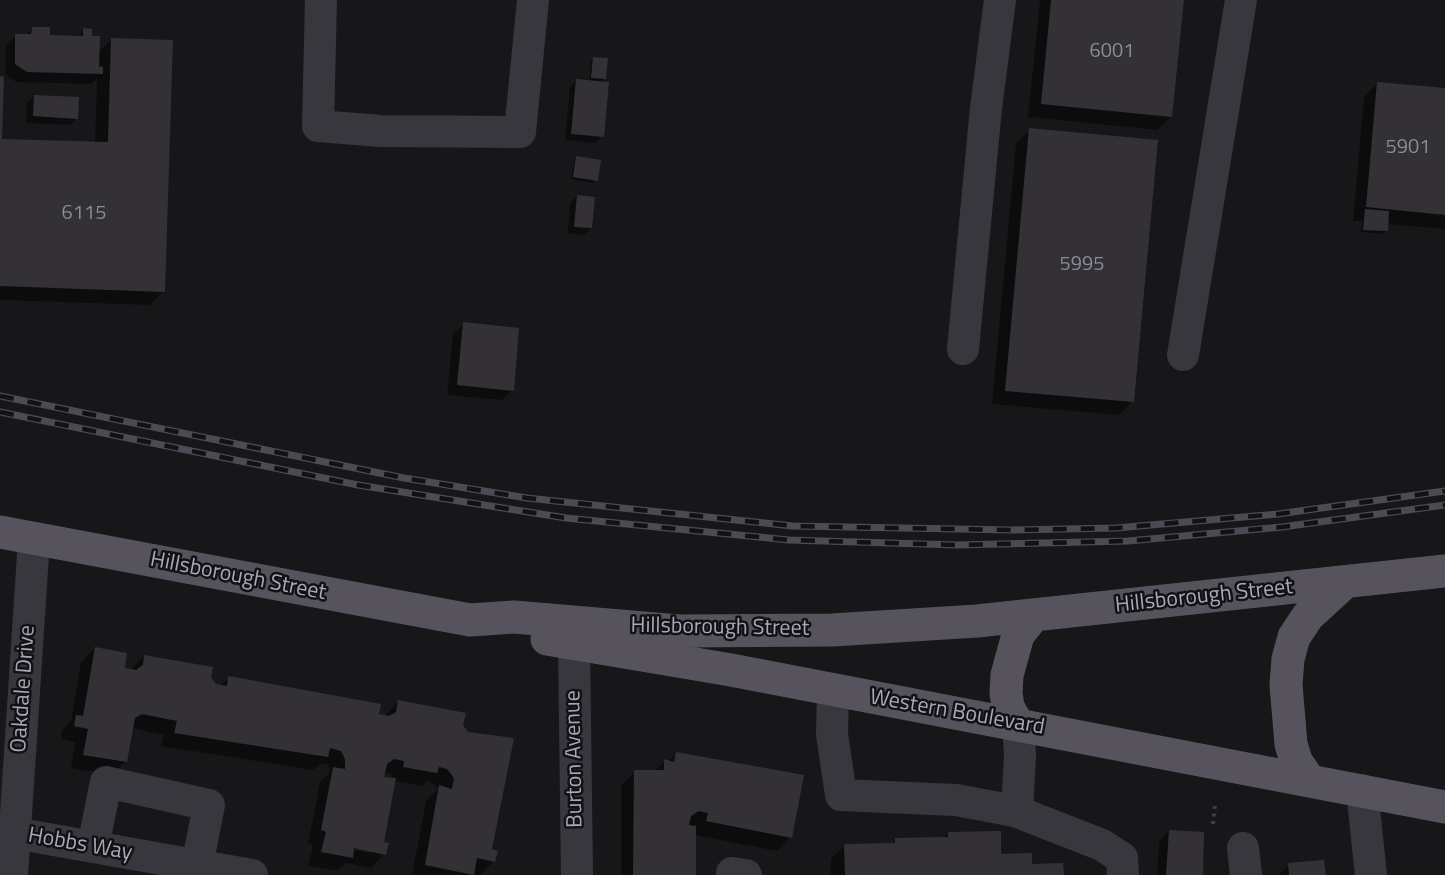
<!DOCTYPE html>
<html>
<head>
<meta charset="utf-8">
<style>
	body { margin:0 }
	canvas { display:block; background:#171619 }
</style>
</head>
<body>
<canvas width="1445" height="875"></canvas>
<script>
const c = document.querySelector('canvas').getContext('2d');
c.lineJoin = 'round';
function paint(path, color) { c.fillStyle = color; c.fill(path, 'evenodd'); }
const shape = rows => new Path2D(rows.map(r => 'M' + r).join(''));
function stroke(path, color, width, dash) { c.strokeStyle = color; c.lineWidth = width; c.lineCap = dash ? 'butt' : 'round'; c.setLineDash(dash || []); c.stroke(path); }
function drawText(font, color, halo, rows, align = 'center') {
  c.font = font + ' "Titillium Web",sans-serif'; c.lineWidth = 5; c.setLineDash([]); c.textBaseline = 'middle'; c.strokeStyle = halo; c.fillStyle = color; for (const [text, x, y, turn = 0] of rows) {
    c.save(); c.translate(x, y); c.rotate((+turn || 0) * Math.PI / 180); c.textAlign = isNaN(turn) ? turn : align; if (halo) c.strokeText(text, 0, 0); c.fillText(text, 0, 0); c.restore();
  }
}
paint(shape([
	[1040,0,1182,0,1171,117,1157,130,1028,117],
	[32,28,49,36,77,37,84,30,90,38,98,53,112,39,163,291,150,305,0,300,0,78,1,140,95,143,97,78,91,84,16,82,5,74,6,46,16,36,25,36],
	[594,58,604,79,600,83,602,136,596,143,565,140,570,87,576,80,589,82,591,61],
	[1378,83,1445,89,1445,229,1387,224,1386,231,1383,234,1361,232,1362,221,1353,221,1364,97],
	[34,96,77,118,70,125,26,123,27,103],
	[1030,130,1133,401,1119,415,992,404,1016,143],
	[577,158,596,180,593,183,571,179,574,161],
	[577,196,591,228,584,235,568,233,570,203],
	[464,324,512,390,502,400,447,395,453,334],
	[95,648,124,669,130,670,144,656,209,678,215,685,220,686,229,678,377,715,385,716,398,702,461,725,494,861,480,875,412,875,426,801,438,789,433,783,427,781,422,786,394,781,382,843,384,854,371,868,346,863,338,871,308,866,313,845,308,844,320,782,331,771,327,764,321,763,313,770,161,746,164,735,131,728,125,762,112,775,71,768,75,742,61,739,62,730,71,721,81,662],
	[384,773,392,774,391,779,383,778],
	[347,846,372,850,372,853,347,849],
	[677,753,791,837,777,851,695,835,694,875,621,875,621,785,635,772,654,772,665,761,668,762],
	[1169,831,1202,875,1157,875,1159,842],
	[949,833,1000,855,1062,875,831,875,831,859,845,845,891,845,896,840,943,839],
	[1289,865,1324,875,1279,875]
]), '#0007');
paint(shape([
	[1051,0,1184,0,1172,117,1041,104],
	[32,27,50,27,50,35,83,36,83,28,92,29,92,36,100,36,99,66,103,67,103,74,27,72,15,64,15,34,31,34],
	[111,38,173,40,165,292,0,286,0,76,4,77,2,139,108,142],
	[593,57,608,58,606,79,591,78],
	[576,79,609,82,604,137,571,134],
	[1377,82,1445,88,1445,215,1366,207],
	[34,95,79,97,78,119,33,116],
	[1029,128,1158,140,1134,402,1005,391],
	[576,156,601,160,598,181,573,177],
	[577,195,595,197,592,228,574,227],
	[1365,209,1389,211,1388,231,1363,230],
	[463,322,519,328,514,391,457,385],
	[95,647,127,653,125,668,136,670,143,665,144,655,213,667,211,677,216,684,227,686,228,676,381,704,379,714,389,716,396,712,398,700,466,713,463,725,468,732,514,738,492,849,498,851,495,862,477,858,474,875,425,865,439,785,452,789,454,778,447,769,439,767,437,773,403,767,404,761,394,759,387,764,384,777,396,778,384,842,389,843,386,855,354,848,353,858,321,852,326,832,321,830,333,767,345,769,345,759,341,751,330,748,328,757,174,733,177,721,142,714,135,718,127,762,83,755,88,729,74,726,76,715,83,716],
	[676,752,804,775,792,838,706,821,708,813,699,811,691,816,689,825,696,826,696,875,633,875,634,770,664,770,664,759,674,762],
	[1169,830,1204,832,1203,875,1166,875],
	[1001,831,1001,854,1032,853,1032,864,1063,863,1064,875,845,875,844,844,895,843,895,838,948,837,948,832],
	[1324,860,1326,875,1289,875,1288,863]
]), '#333135');
stroke(shape([
	[1213,824,1215,805]
]), '#3f3d45', 4, [3, 4.5]);
stroke(shape([
	[321,0,318,126,381,131,520,132,533,0],
	[963,349,986,108,1000,0],
	[1183,355,1241,0],
	[574,644,577,875],
	[833,691,832,734,841,795,956,800,1015,811,1102,845,1122,858,1123,875],
	[1362,790,1371,875],
	[1017,812,1020,755,1018,725],
	[14,833,252,875],
	[93,847,106,782,209,805,197,866],
	[1243,848,1246,875],
	[12,875,34,539],
	[732,875,732,873,746,875]
]), '#39373e', 32);
stroke(shape([
	[0,532,470,620,514,617,679,631,832,630,977,621,1445,571],
	[547,639,731,670,1445,807],
	[1018,725,1008,707,1006,693,1007,675,1018,635,1034,615],
	[1309,780,1296,761,1291,744,1286,685,1288,659,1294,637,1308,616,1345,582]
]), '#56535d', 33);
const rail = shape([
	[0,396,404,478,527,498,793,526,1012,530,1116,528,1278,514,1445,491],
	[0,412,358,485,566,518,789,540,957,545,1128,541,1282,527,1445,505]
]);
stroke(rail, '#4c4a53', 7);
stroke(rail, '#121114', 4.5, [14]);
drawText('20px', '#8d8a99', null, [
	["6001",1112,52],
	["5901",1408,148],
	["6115",84,214],
	["5995",1082,265]
]);
drawText('22px', '#aba7ba', '#121114', [
	["Hillsborough Street",238,577,11],
	["Hillsborough Street",1204,597,-6],
	["Hillsborough Street",720,628,1],
	["Oakdale Drive",24,689,-86],
	["Western Boulevard",957,713,10],
	["Burton Avenue",575,759,-91],
	["Hobbs Way",80,845,10]
]);
</script>
</body>
</html>
